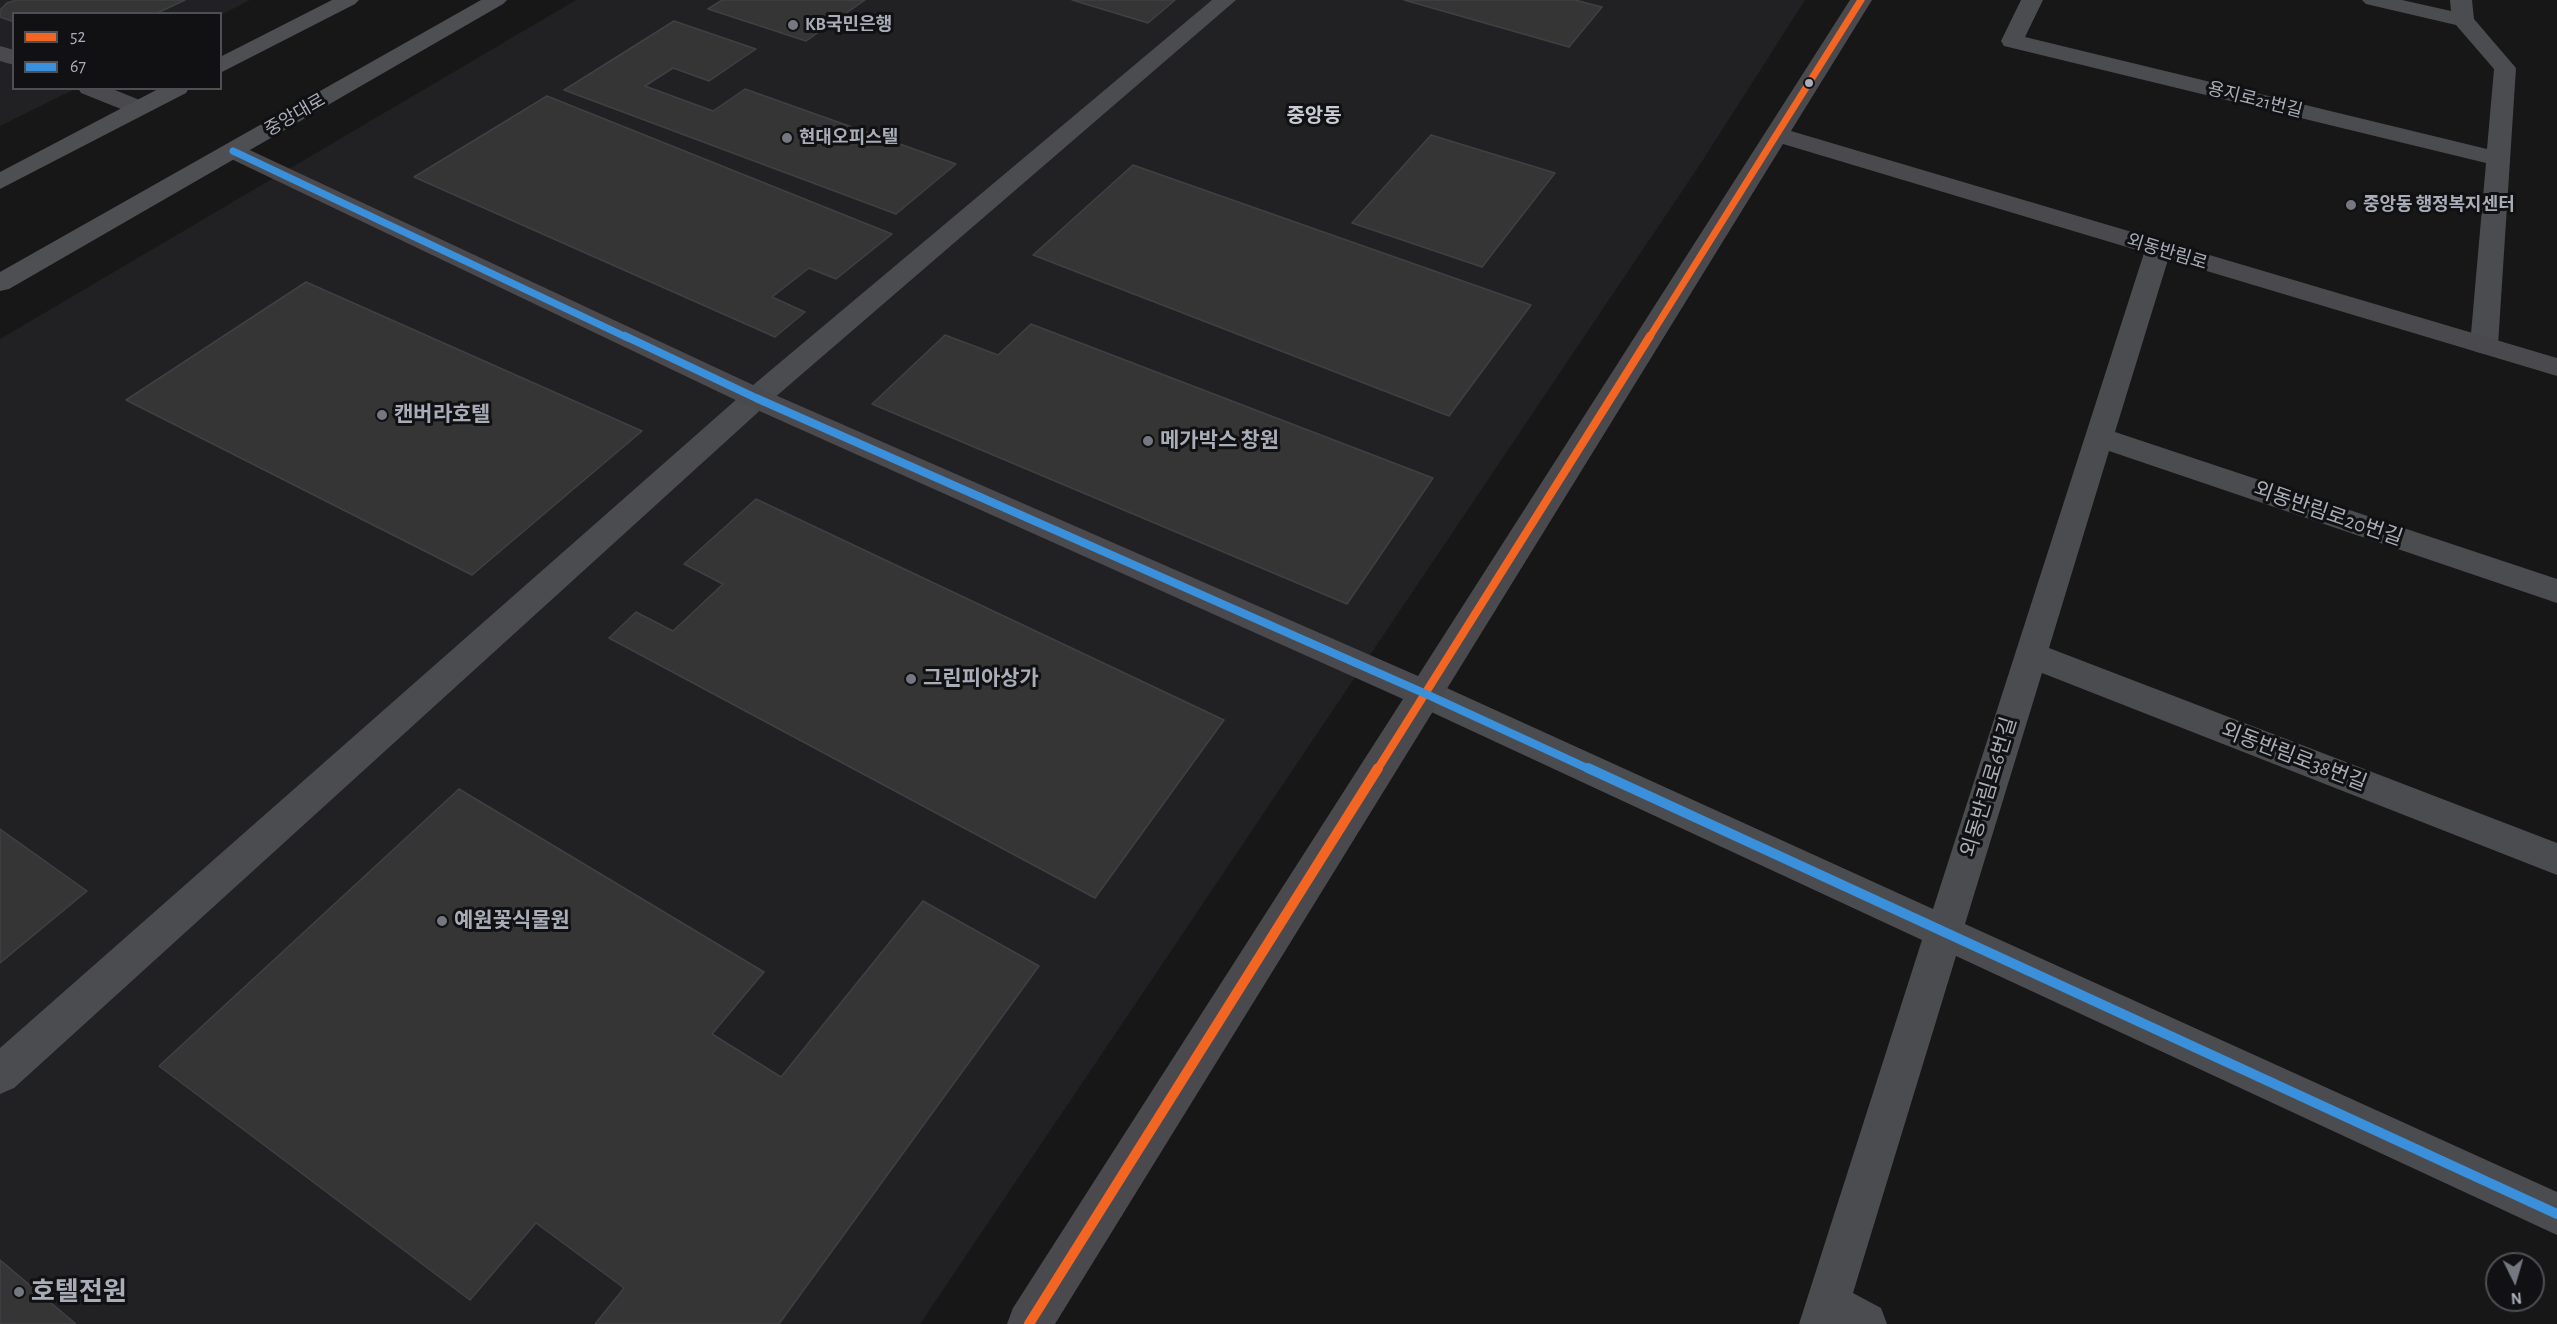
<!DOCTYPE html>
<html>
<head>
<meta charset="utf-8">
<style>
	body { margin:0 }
	#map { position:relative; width:2557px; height:1324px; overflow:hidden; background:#171717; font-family:"Alegreya Sans",sans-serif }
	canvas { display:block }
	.legend { position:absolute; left:12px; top:12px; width:210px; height:78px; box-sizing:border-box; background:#111113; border:2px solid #4d4f55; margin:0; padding:8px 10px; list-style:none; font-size:18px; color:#a8adb8 }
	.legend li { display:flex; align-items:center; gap:12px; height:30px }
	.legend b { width:30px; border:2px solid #4d4f55 }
	.north { position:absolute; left:2485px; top:1252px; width:60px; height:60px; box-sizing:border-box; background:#111113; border:2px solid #4d4f55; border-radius:50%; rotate:175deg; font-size:16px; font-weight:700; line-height:24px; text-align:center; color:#a8adb8 }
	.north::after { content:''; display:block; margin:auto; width:21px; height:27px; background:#757880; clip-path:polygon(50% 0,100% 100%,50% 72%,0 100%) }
</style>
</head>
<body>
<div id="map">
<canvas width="2557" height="1324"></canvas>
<ul class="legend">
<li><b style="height:8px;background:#f26522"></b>52</li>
<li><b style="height:8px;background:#3a90db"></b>67</li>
</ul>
<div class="north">N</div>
</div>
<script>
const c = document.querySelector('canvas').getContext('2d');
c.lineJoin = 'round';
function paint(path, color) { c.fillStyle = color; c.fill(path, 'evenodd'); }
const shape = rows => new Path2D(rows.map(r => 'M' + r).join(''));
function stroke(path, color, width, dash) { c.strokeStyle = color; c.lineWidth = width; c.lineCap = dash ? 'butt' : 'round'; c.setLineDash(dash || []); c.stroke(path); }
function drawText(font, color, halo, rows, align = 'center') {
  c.font = font + ' "Alegreya Sans","Noto Sans KR",sans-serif'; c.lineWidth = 6; c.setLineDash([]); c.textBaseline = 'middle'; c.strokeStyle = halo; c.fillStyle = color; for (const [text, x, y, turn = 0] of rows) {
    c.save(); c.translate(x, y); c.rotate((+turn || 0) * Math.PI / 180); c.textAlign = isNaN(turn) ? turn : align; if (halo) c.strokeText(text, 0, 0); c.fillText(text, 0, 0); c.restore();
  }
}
paint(shape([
	[0,0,250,0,221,15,14,14,14,88,75,89,0,126],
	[576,0,1805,0,1701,163,920,1324,0,1324,0,339]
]), '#212123');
const building = shape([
	[16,0,185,0,155,14,14,14,14,22,0,17,0,10,7,3,16,0],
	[722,0,865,0,806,41,708,9,722,0],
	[1072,0,1175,0,1148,23,1072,0],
	[1404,0,1575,0,1602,7,1569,47,1404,0],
	[674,21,756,49,709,81,673,68,645,86,713,111,745,89,956,164,896,214,564,90,674,21],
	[547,96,892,234,836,279,809,268,772,297,805,312,775,337,414,177,547,96],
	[1431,135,1555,173,1482,267,1352,223,1431,135],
	[1133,165,1531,305,1449,416,1033,255,1133,165],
	[306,282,642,431,472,575,126,400,306,282],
	[1031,324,1433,478,1347,604,872,404,945,335,998,355,1031,324],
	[756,499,1224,720,1095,898,609,638,636,612,673,631,723,584,684,564,756,499],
	[459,789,764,972,712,1034,781,1077,923,901,1039,966,779,1324,595,1324,624,1288,536,1223,470,1300,159,1066,459,789],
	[0,829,87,891,0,963,0,829],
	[0,1260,76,1324,0,1324,0,1260]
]);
paint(building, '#353536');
stroke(building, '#3f4043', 1.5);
paint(shape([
	[1212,0,1236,0,766,405,14,1088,0,1094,0,1048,746,391,1212,0],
	[2021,0,2043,0,2025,37,2487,149,2494,69,2456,25,2366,4,2362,0,2402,0,2451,11,2450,0,2472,0,2474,19,2516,68,2498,345,2494,351,2484,354,2474,351,2470,345,2486,163,2004,46,2001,41,2021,0],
	[2158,242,2167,244,2171,250,2115,432,2557,579,2557,603,2109,451,2049,648,2557,843,2557,875,2042,673,1965,924,2557,1192,2557,1235,1956,956,1853,1293,1881,1308,1887,1324,1799,1324,1922,940,1414,704,1409,694,1414,684,1426,680,1438,684,1933,909,2145,250,2149,244,2158,242]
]), '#4b4c50');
paint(shape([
	[1850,0,1872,0,1791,131,2557,358,2557,376,1783,144,1055,1324,1007,1324,1013,1308,1403,699,746,405,225,156,221,151,225,146,233,144,241,146,766,391,1418,676,1850,0],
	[0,46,14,50,14,65,0,61,0,46],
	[78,88,110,88,147,103,151,108,147,113,131,113,81,93,78,88]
]), '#4a4a4e');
paint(shape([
	[332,0,359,0,355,4,220,73,220,57,332,0],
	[481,0,507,0,503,4,9,289,0,291,0,272,481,0],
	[160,88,189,88,186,93,0,189,0,172,160,88]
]), '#4d4f52');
stroke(shape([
	[1649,338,1861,0]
]), '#f26522', 7);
stroke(shape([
	[1377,770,1650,336]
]), '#f26522', 8);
stroke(shape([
	[1029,1324,1378,768]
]), '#f26522', 10);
stroke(shape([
	[233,151,628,338]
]), '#3a90db', 7);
stroke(shape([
	[625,336,756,398,1426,694,1591,770]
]), '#3a90db', 8);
stroke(shape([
	[1588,768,2557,1214]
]), '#3a90db', 10);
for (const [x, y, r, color] of [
	[793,25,6,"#757880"],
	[1809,83,5,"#a8adb8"],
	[787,138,6,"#757880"],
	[2351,205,6,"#757880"],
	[382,415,6,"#757880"],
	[1148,441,6,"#757880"],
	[911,679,6,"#757880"],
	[442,921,6,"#757880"],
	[19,1292,6,"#757880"]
]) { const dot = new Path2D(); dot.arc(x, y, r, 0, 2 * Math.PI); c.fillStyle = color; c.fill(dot); stroke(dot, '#111113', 2); }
drawText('bold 18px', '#a8adb8', '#111113', [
	["KB국민은행",805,25],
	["현대오피스텔",799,138],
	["중앙동 행정복지센터",2363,205]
], 'left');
drawText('18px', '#a8adb8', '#111113', [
	["용지로21번길",2255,100,14],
	["중앙대로",295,115,-30],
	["외동반림로",2167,252,17]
]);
drawText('bold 20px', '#c9ccd4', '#111113', [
	["중앙동",1314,116]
]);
drawText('bold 21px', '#a8adb8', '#111113', [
	["캔버라호텔",394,415],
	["메가박스 창원",1160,441],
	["그린피아상가",923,679],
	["예원꽃식물원",454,921]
], 'left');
drawText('21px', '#a8adb8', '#111113', [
	["외동반림로20번길",2328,514,19],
	["외동반림로38번길",2294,757,21],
	["외동반림로6번길",1989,787,-73]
]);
drawText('bold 26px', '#a8adb8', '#111113', [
	["호텔전원",31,1292]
], 'left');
</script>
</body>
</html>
